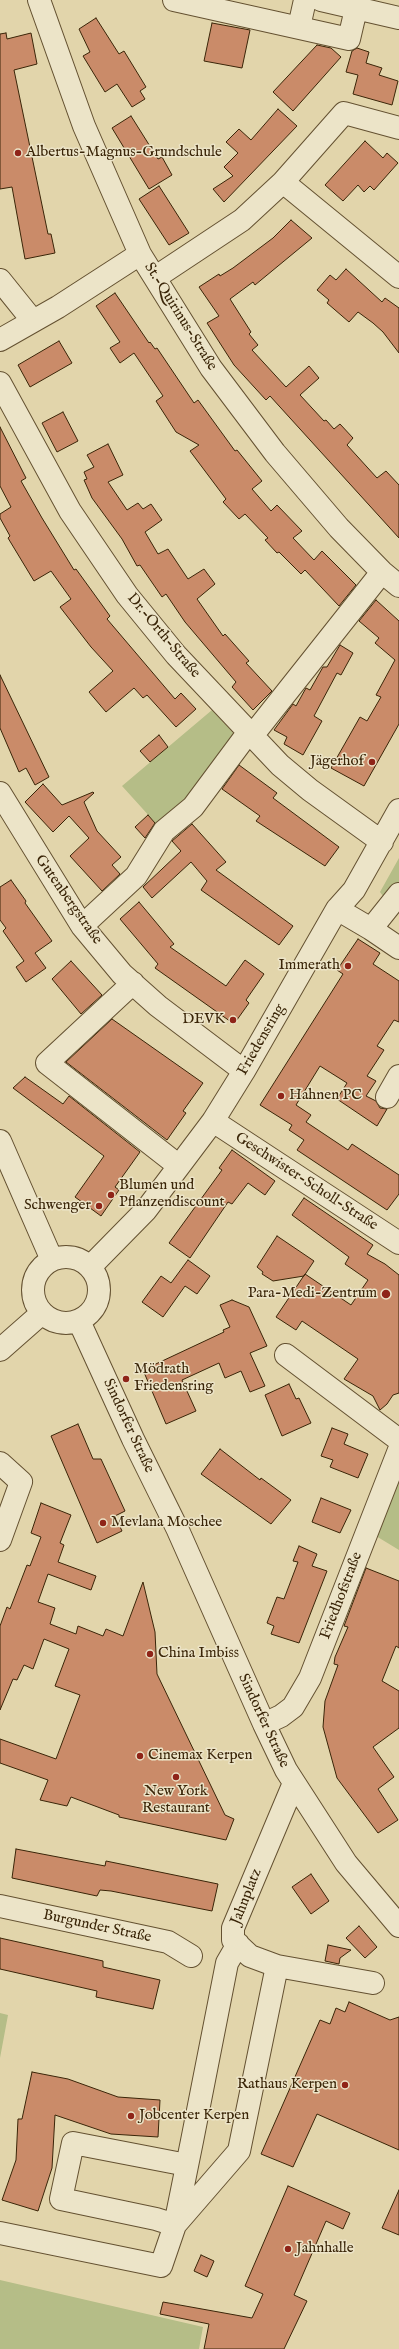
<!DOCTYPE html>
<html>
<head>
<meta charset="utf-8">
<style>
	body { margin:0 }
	canvas { display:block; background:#e2d5ab }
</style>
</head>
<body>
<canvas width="399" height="2349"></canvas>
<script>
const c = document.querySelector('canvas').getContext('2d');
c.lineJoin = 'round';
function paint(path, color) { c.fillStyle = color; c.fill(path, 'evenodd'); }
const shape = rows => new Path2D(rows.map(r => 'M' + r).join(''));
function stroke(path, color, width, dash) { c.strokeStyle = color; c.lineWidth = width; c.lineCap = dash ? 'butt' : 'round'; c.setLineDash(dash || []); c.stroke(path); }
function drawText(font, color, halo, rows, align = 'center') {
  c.font = font + ' "IM FELL English",serif'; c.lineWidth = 3; c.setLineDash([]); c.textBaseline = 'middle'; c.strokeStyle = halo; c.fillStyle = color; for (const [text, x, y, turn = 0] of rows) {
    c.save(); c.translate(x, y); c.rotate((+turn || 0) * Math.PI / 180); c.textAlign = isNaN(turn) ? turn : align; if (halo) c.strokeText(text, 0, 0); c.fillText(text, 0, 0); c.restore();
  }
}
paint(shape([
	[212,710,239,739,161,829,122,786],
	[399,858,399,888,385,899,380,892],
	[399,1480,399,1550,376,1536],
	[0,2013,8,2015,0,2058],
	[0,2280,203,2327,199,2349,0,2349]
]), '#b5bd87');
const building = shape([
	[96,18,119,54,124,51,146,87,140,91,145,99,132,107,117,84,105,92,83,56,90,52,79,29,96,18],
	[212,23,250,30,242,68,204,61,212,23],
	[6,33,7,39,31,33,37,64,14,70,48,234,51,234,55,253,25,259,12,187,0,189,0,34,6,33],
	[317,45,331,48,341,57,293,111,273,92,317,45],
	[357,48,369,52,366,63,382,68,379,75,398,81,392,105,353,94,358,75,346,72,352,51,357,48],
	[278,109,297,126,224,202,213,189,233,176,224,167,238,153,226,142,239,129,251,140,278,109],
	[131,116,158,159,162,157,172,175,149,189,112,128,131,116],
	[365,141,383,158,387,153,398,163,374,190,370,186,364,192,358,185,343,201,325,185,365,141],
	[159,186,189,233,169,245,139,199,159,186],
	[291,220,312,238,255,285,253,282,230,299,251,332,249,334,258,345,252,350,286,387,309,366,319,378,300,395,324,421,326,420,334,429,340,424,353,438,347,445,377,478,386,471,399,485,399,538,270,396,266,400,234,365,207,323,219,316,199,287,219,274,220,276,233,268,273,238,291,220],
	[346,269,382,302,385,298,399,308,399,353,383,332,373,323,358,312,349,322,327,303,329,300,317,290,330,275,336,280,346,269],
	[115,293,149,343,150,342,155,349,157,348,194,403,198,400,235,451,237,450,262,481,252,489,271,511,277,505,302,531,293,538,314,560,322,551,356,585,339,606,305,570,301,574,279,552,277,553,265,540,268,538,245,514,239,519,223,502,226,499,190,451,199,445,176,432,156,401,163,396,134,353,120,363,110,348,120,342,96,306,115,293],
	[59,341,72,363,30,387,18,365,59,341],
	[63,412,78,441,57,452,42,423,63,412],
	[0,427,26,478,21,481,42,518,74,570,76,569,110,616,107,619,175,699,181,693,196,709,176,727,147,695,143,698,134,688,106,712,89,692,113,671,91,647,60,607,71,599,51,571,34,581,8,538,10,536,0,518,0,514,11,507,0,486,0,427],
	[108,444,123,475,108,482,127,510,138,503,143,509,151,504,162,520,145,532,158,554,168,549,188,579,204,569,215,584,197,599,223,636,225,634,249,661,246,663,272,691,253,710,232,687,236,682,185,622,166,594,162,597,140,565,137,566,122,539,92,498,84,480,87,479,84,472,94,467,87,455,108,444],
	[376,600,399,621,399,724,364,786,331,768,360,717,367,721,381,697,376,695,395,660,375,643,379,638,359,621,376,600],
	[340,645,353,653,341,675,337,673,314,716,322,721,303,755,284,744,287,737,274,730,293,704,296,706,306,688,310,690,323,667,327,667,340,645],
	[0,675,49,777,35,785,26,768,19,772,0,728,0,675],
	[159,735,168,747,150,762,140,751,159,735],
	[239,765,277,793,273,798,339,847,325,866,256,821,260,816,222,789,239,765],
	[43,784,62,805,93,792,94,793,84,802,97,831,121,857,112,865,120,874,102,891,70,856,89,838,69,816,53,832,25,802,43,784],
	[148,815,155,823,145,838,135,827,148,815],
	[192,824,226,862,216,870,293,926,279,945,201,890,207,881,191,862,152,898,143,887,181,851,172,841,192,824],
	[11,880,26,901,25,903,52,941,35,953,46,968,26,982,16,967,24,961,3,931,6,928,0,920,0,887,11,880],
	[139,902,174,944,170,947,226,986,245,960,264,974,246,1000,249,1003,234,1024,155,968,158,964,120,919,139,902],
	[358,939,380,953,373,964,399,981,399,1022,394,1020,377,1046,384,1050,367,1076,376,1081,366,1096,376,1101,380,1108,387,1109,377,1126,337,1099,347,1083,320,1066,296,1105,311,1115,306,1122,348,1150,352,1144,399,1175,399,1194,387,1210,297,1150,304,1140,289,1130,292,1125,260,1105,343,974,337,970,358,939],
	[71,961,102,995,81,1014,52,979,71,961],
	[112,1019,203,1083,183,1111,186,1113,167,1140,66,1062,112,1019],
	[25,1077,63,1104,69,1096,140,1152,115,1187,119,1190,101,1216,75,1197,104,1156,13,1088,25,1077],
	[232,1150,275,1181,265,1195,248,1183,232,1204,228,1202,190,1258,169,1243,222,1170,219,1168,232,1150],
	[304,1198,373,1245,367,1254,385,1264,399,1275,399,1393,393,1395,387,1404,380,1410,373,1396,344,1379,358,1359,302,1321,296,1330,276,1317,305,1274,351,1305,368,1280,345,1264,349,1257,292,1215,304,1198],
	[277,1236,314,1261,304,1276,273,1281,262,1274,263,1272,257,1267,277,1236],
	[188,1260,210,1276,197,1294,185,1286,163,1317,142,1302,161,1276,171,1283,188,1260],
	[232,1300,249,1307,267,1346,250,1353,265,1386,250,1392,241,1371,225,1378,219,1363,182,1380,196,1411,166,1424,143,1370,224,1332,223,1330,230,1327,220,1305,232,1300],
	[289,1384,296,1399,299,1398,311,1423,282,1436,265,1395,289,1384],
	[78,1424,93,1459,101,1459,125,1511,115,1516,122,1531,97,1543,51,1436,78,1424],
	[332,1428,348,1434,344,1444,368,1454,358,1478,330,1467,333,1460,321,1456,332,1428],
	[220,1449,260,1480,261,1478,291,1500,271,1524,201,1474,220,1449],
	[321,1498,351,1510,340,1533,312,1522,321,1498],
	[41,1503,71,1515,60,1543,64,1545,58,1562,96,1576,91,1590,48,1574,38,1602,55,1608,50,1624,76,1634,78,1626,103,1636,106,1629,123,1636,143,1582,155,1632,157,1674,225,1815,234,1819,226,1840,119,1817,119,1815,71,1797,67,1806,40,1800,48,1780,0,1763,0,1739,56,1759,80,1695,55,1686,69,1649,44,1639,33,1669,24,1665,17,1680,13,1679,0,1710,0,1626,7,1607,10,1609,27,1565,30,1566,41,1537,31,1533,41,1503],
	[299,1546,317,1554,312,1566,327,1571,299,1643,271,1634,274,1626,267,1623,277,1597,284,1599,298,1562,293,1561,299,1546],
	[366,1568,399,1581,399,1648,396,1646,382,1681,399,1691,399,1728,373,1747,394,1777,378,1789,398,1820,378,1833,337,1778,323,1727,325,1701,338,1665,334,1664,335,1657,348,1627,344,1626,366,1568],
	[16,1849,105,1866,106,1861,218,1884,212,1911,111,1891,100,1890,97,1896,12,1878,16,1849],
	[311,1874,329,1901,311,1914,292,1887,311,1874],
	[359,1926,377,1947,365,1958,346,1938,359,1926],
	[0,1938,103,1961,103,1967,160,1980,153,2009,96,1997,97,1991,0,1969,0,1938],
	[328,1945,351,1950,340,1958,339,1964,325,1961,328,1945],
	[349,2002,390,2020,399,2017,399,2150,317,2114,293,2167,261,2154,320,2020,330,2024,336,2008,345,2012,349,2002],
	[32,2072,68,2079,118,2097,160,2100,158,2137,111,2134,55,2115,52,2168,38,2211,2,2200,16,2160,18,2119,22,2119,32,2072],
	[288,2186,350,2213,343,2229,326,2221,294,2295,307,2301,284,2349,204,2349,209,2324,160,2314,163,2302,252,2318,263,2294,245,2286,288,2186],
	[399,2190,399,2235,382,2228,399,2190],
	[201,2255,214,2261,207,2277,194,2271,201,2255]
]);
paint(building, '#ca8b69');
stroke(building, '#3a2508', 1);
const minor = shape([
	[39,0,84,126,140,254,211,368,275,453,339,528,382,572,399,586],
	[174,0,349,39,356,9],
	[321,0,399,18],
	[299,27,305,0],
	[283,182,399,277],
	[156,277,242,220,283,182,344,113,399,128],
	[0,280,33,321],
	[0,340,58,307,140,254],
	[0,383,70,511,127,595,176,655,280,765,310,790,382,842],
	[252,736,382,572],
	[0,793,82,926,122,974,158,1006,244,1071],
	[337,909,371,929,399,894],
	[82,926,136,876,164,831,193,807,248,733],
	[371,929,399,948],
	[133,983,47,1063,179,1166],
	[387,1097,399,1076],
	[213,1121,399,1243],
	[0,1141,52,1260],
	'33 1290a33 33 0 1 1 66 0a33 33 0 1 1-66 0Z',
	[90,1267,146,1210,213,1121,244,1071,337,909,354,890,399,810],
	[79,1321,133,1439,177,1528,264,1724,286,1770,346,1863,399,1926],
	[0,1350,42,1313],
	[286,1355,399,1440],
	[0,1463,21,1482,0,1540],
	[264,1724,281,1716,293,1707,310,1678,399,1450],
	[294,1783,233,1928,233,1940,250,1956,277,1966,373,1983],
	[0,1906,168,1942,191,1956],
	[187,2165,73,2143,61,2199,156,2219,175,2225,192,2141,227,1963,238,1944],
	[0,2233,161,2266,175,2225,239,2151,277,1966]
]);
stroke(minor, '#645131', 24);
stroke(minor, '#ece4c8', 22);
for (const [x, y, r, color] of [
	[18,153,4,"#8f2418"],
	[372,762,4,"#8f2418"],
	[348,966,4,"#8f2418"],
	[233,1020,4,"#8f2418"],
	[281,1096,4,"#8f2418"],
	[111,1195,4,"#8f2418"],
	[99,1206,4,"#8f2418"],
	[386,1294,5,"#8f2418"],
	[126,1379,4,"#8f2418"],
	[103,1523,4,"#8f2418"],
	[150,1654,4,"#8f2418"],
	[140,1756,4,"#8f2418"],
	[176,1777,4,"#8f2418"],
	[345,2085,4,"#8f2418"],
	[131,2116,4,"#8f2418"],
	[288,2249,4,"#8f2418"]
]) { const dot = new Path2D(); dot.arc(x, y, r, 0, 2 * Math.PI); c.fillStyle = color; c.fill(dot); stroke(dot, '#ece4c8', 1.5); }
drawText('15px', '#3a2508', '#ece4c8', [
	["Albertus-Magnus-Grundschule",26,153],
	["Jägerhof",364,762,"right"],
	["Immerath",340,966,"right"],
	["DEVK",225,1020,"right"],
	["Hahnen PC",289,1096],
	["Blumen und",119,1186],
	["Pflanzendiscount",119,1203],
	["Schwenger",91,1206,"right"],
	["Para-Medi-Zentrum",377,1294,"right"],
	["Mödrath",134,1370],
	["Friedensring",134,1387],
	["Mevlana Moschee",111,1523],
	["China Imbiss",158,1654],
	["Cinemax Kerpen",148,1756],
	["New York",176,1792,"center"],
	["Restaurant",176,1809,"center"],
	["Rathaus Kerpen",337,2085,"right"],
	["Jobcenter Kerpen",139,2116],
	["Jahnhalle",296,2249]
], 'left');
drawText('15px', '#3a2508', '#ece4c8', [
	["St.-Quirinus-Straße",180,317,58],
	["Dr.-Orth-Straße",163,636,50],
	["Gutenbergstraße",68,900,55],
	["Friedensring",262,1040,-60],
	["Geschwister-Scholl-Straße",306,1182,33],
	["Sindorfer Straße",128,1426,65],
	["Friedhofstraße",342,1596,-69],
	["Sindorfer Straße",263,1721,65],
	["Jahnplatz",247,1897,-68],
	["Burgunder Straße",97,1927,12]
]);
</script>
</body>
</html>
